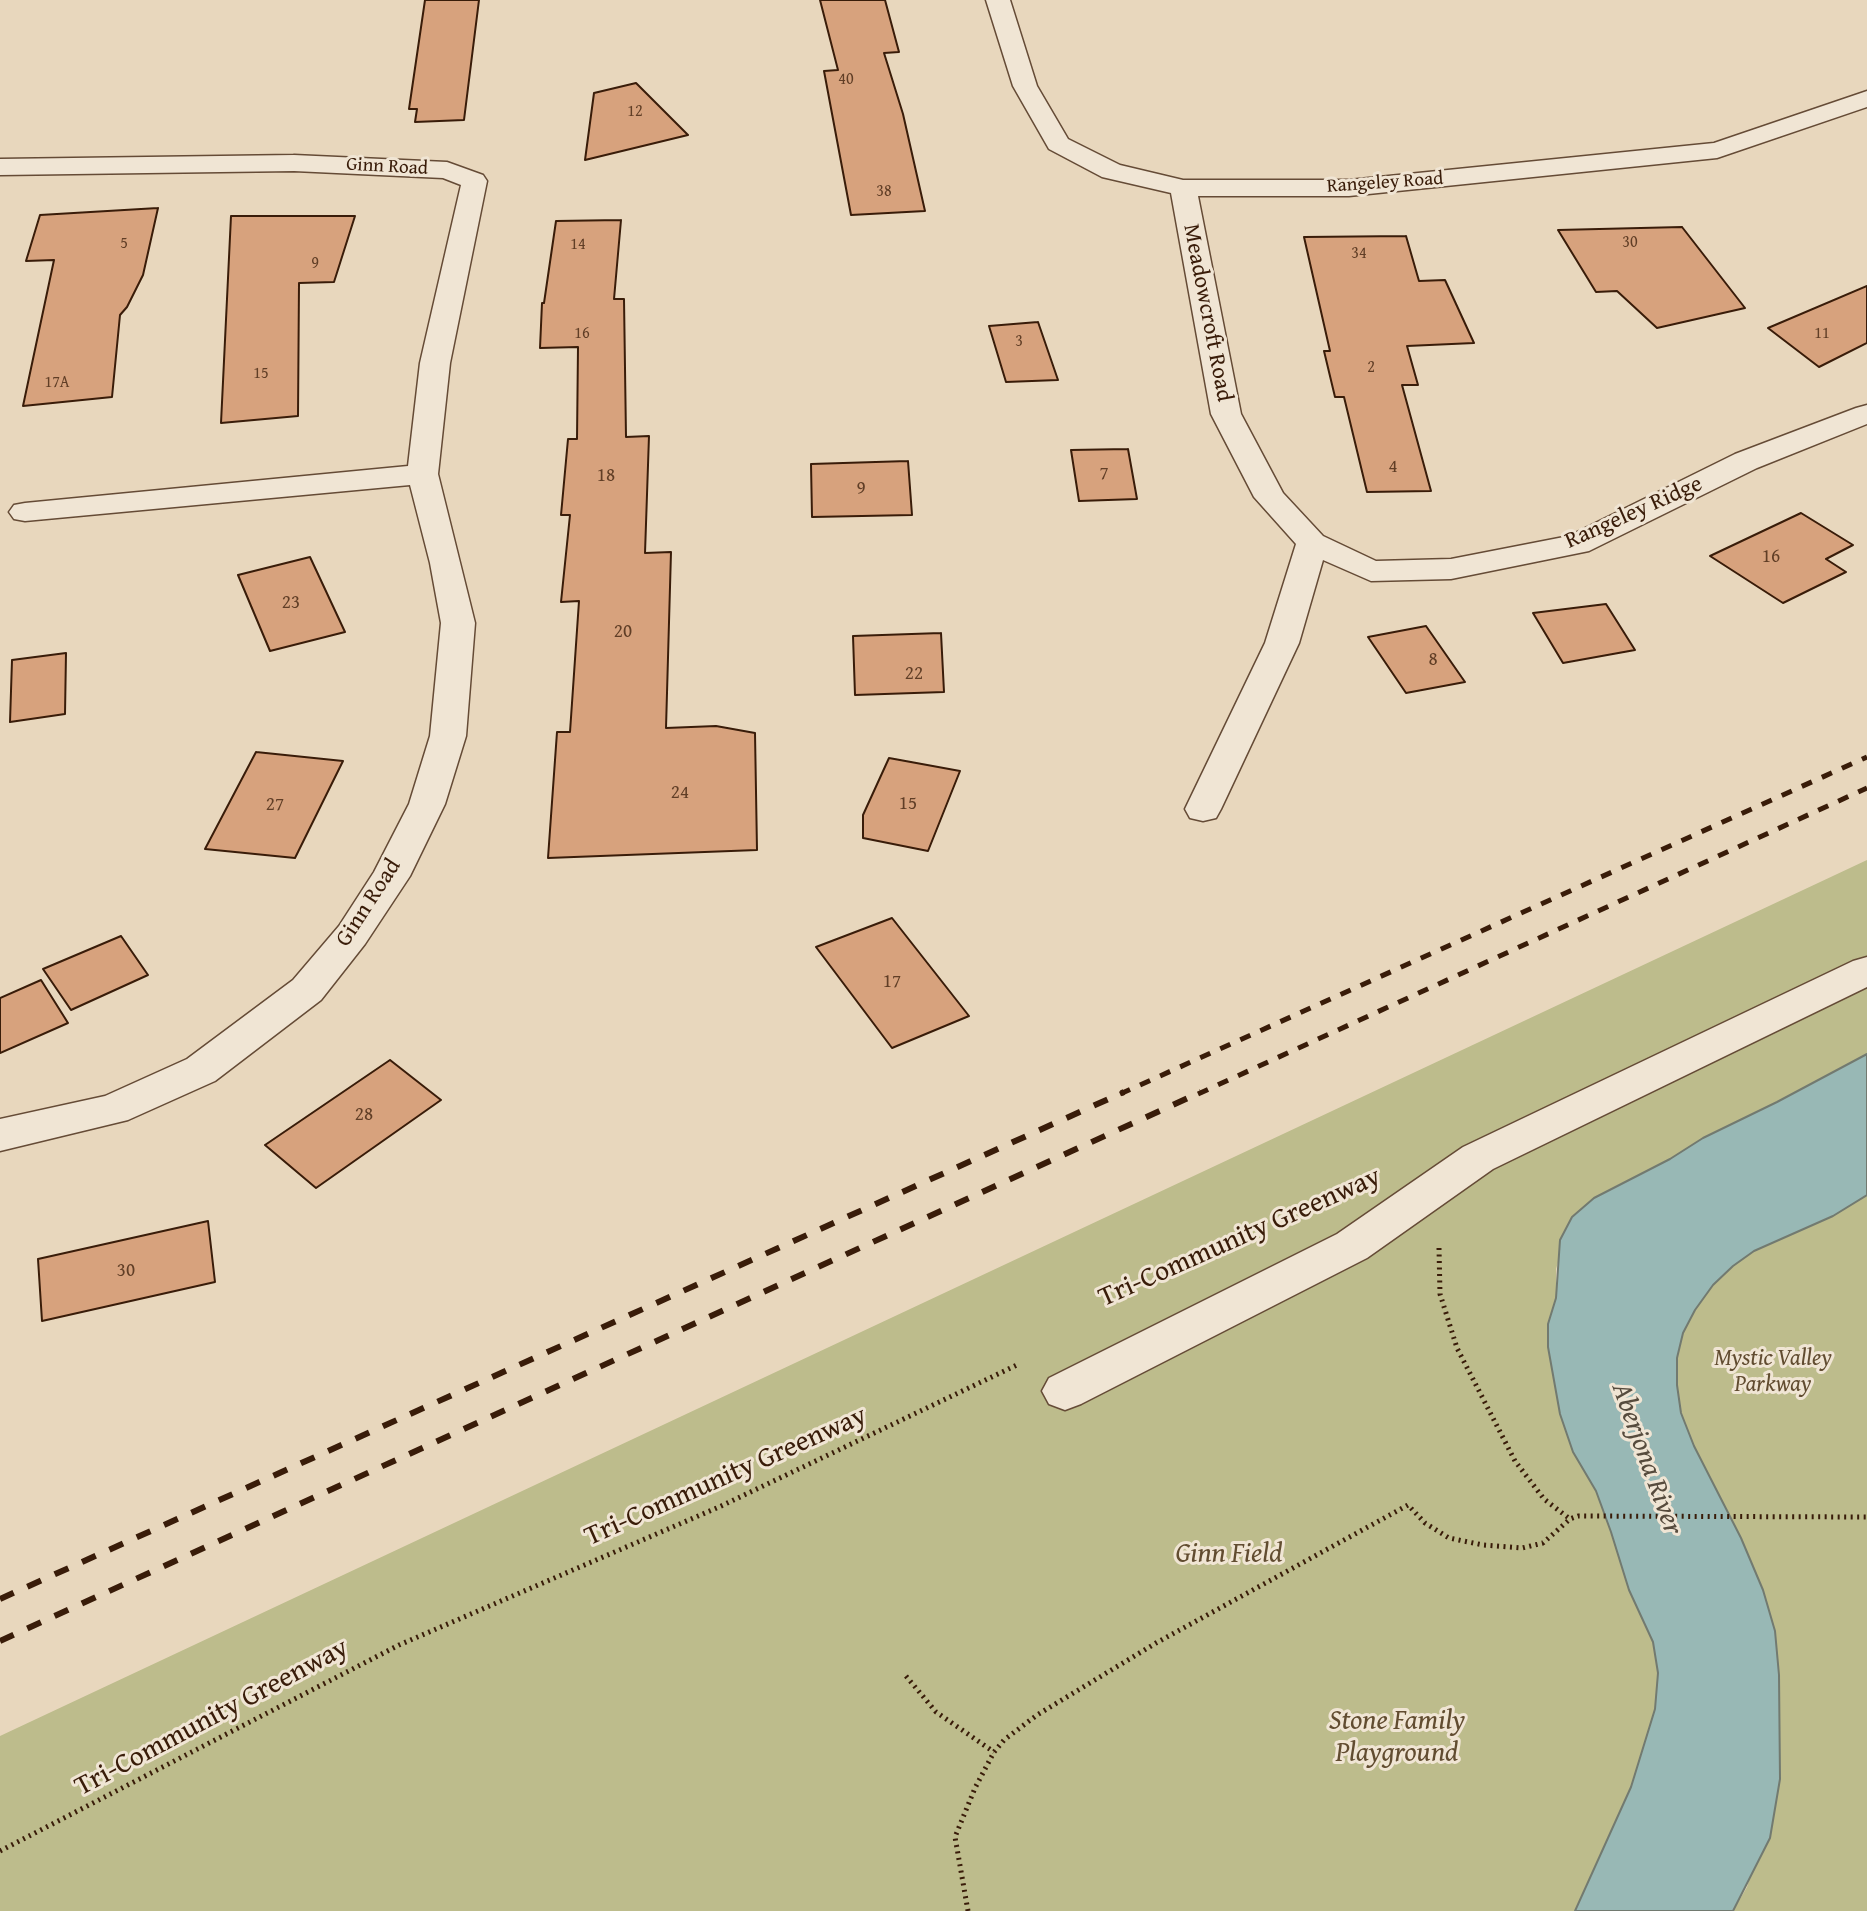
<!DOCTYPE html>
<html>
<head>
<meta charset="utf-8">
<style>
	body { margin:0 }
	canvas { display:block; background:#e8d7bd }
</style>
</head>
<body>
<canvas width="1867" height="1911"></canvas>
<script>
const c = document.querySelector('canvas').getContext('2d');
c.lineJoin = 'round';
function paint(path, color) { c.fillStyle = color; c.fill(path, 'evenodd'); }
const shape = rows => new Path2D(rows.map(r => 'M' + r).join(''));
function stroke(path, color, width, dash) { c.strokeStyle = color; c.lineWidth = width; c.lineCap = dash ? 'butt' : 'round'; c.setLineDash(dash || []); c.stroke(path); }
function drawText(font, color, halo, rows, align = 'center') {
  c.font = font + ' "Gentium Book Plus",serif'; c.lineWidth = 6; c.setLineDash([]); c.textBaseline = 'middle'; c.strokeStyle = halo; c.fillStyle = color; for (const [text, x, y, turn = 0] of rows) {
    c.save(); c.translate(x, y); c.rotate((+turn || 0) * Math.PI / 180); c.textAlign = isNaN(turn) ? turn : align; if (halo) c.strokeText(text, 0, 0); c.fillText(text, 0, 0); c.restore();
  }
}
paint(shape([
	[1867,860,1867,1054,1777,1102,1703,1138,1670,1159,1594,1198,1572,1217,1556,1269,1556,1298,1548,1324,1548,1347,1560,1414,1573,1452,1596,1491,1611,1532,1629,1590,1653,1643,1658,1673,1655,1709,1631,1787,1575,1911,0,1911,0,1736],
	[1867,1195,1867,1911,1733,1911,1747,1887,1780,1779,1779,1675,1775,1631,1763,1589,1741,1538,1694,1446,1681,1413,1677,1385,1677,1358,1683,1333,1695,1310,1713,1285,1733,1266,1754,1251,1833,1216]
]), '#bdbc8c');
const water = shape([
	[1867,1054,1867,1195,1833,1216,1754,1251,1733,1266,1713,1285,1695,1310,1683,1333,1677,1358,1677,1385,1681,1413,1694,1446,1741,1538,1763,1590,1775,1631,1779,1675,1780,1779,1770,1838,1733,1911,1575,1911,1631,1787,1655,1709,1658,1673,1653,1642,1629,1590,1611,1532,1596,1491,1573,1452,1560,1414,1548,1347,1548,1324,1556,1298,1560,1240,1572,1217,1594,1198,1670,1159,1703,1138,1777,1102,1867,1054]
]);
paint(water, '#98b8b5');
stroke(water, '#727a70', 2);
const building = shape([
	[425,0,479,0,464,120,415,122,417,109,409,109,425,0],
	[820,0,885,0,899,52,884,53,903,114,925,211,851,215,824,71,838,70,820,0],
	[636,83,688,135,585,160,594,93,636,83],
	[158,208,143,275,127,307,120,315,112,397,23,406,54,260,26,261,40,215,158,208],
	[231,216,355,216,334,282,299,283,298,416,221,423,231,216],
	[621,220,614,299,624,299,626,437,649,436,645,553,671,552,666,728,716,726,755,733,757,850,548,858,557,732,570,732,579,601,561,602,570,515,561,515,568,439,577,439,578,347,540,348,542,303,544,303,556,221,621,220],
	[1682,227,1745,308,1657,328,1617,291,1596,292,1558,230,1682,227],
	[1406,236,1419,281,1445,280,1474,343,1407,346,1418,385,1402,385,1431,491,1367,492,1344,397,1335,397,1324,351,1330,351,1304,237,1406,236],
	[1867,286,1867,343,1819,367,1768,328,1867,286],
	[1038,322,1058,380,1006,382,989,326,1038,322],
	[1128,449,1137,499,1079,501,1071,450,1128,449],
	[908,461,912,515,812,517,811,464,908,461],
	[1801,513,1853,545,1826,559,1846,572,1783,603,1710,556,1801,513],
	[310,557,345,632,270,651,238,575,310,557],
	[1606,604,1635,650,1563,663,1533,613,1606,604],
	[1426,626,1465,682,1406,693,1368,637,1426,626],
	[941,633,944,692,855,695,853,636,941,633],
	[66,653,65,714,10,722,12,660,66,653],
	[256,752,343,761,295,858,205,849,256,752],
	[889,758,960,771,928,851,863,838,863,815,889,758],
	[892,918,969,1016,892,1048,816,947,892,918],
	[121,936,148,975,71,1010,43,969,121,936],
	[41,980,68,1023,0,1053,0,998,41,980],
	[390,1060,441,1100,316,1188,265,1145,390,1060],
	[208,1221,215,1282,42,1321,38,1259,208,1221]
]);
paint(building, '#d7a27d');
stroke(building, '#391c09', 2);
const minor = shape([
	[986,0,1010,0,1037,86,1068,139,1120,165,1183,180,1349,180,1714,143,1867,91,1867,107,1717,158,1349,196,1198,196,1241,414,1283,493,1323,536,1376,561,1451,559,1569,536,1735,454,1856,408,1867,405,1867,424,1757,468,1589,551,1451,579,1371,581,1323,560,1299,643,1221,809,1216,818,1203,821,1190,818,1185,809,1265,643,1296,544,1254,497,1211,414,1171,193,1102,177,1049,149,1013,86,986,0],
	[294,155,447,162,483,175,487,181,450,363,438,474,475,623,466,736,445,804,410,876,365,944,321,1000,215,1081,128,1120,0,1151,0,1119,105,1096,187,1059,293,980,339,926,374,872,409,804,430,736,441,623,430,563,410,485,25,521,14,519,9,512,14,505,25,503,408,466,420,363,461,185,443,178,294,171,0,175,0,159,294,155],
	[1867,957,1867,987,1493,1169,1367,1258,1081,1404,1065,1410,1049,1404,1042,1391,1049,1378,1337,1234,1463,1147,1853,961,1867,957]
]);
stroke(minor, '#654b36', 3);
stroke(shape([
	[1439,1248,1440,1294,1457,1348,1515,1461,1544,1499,1570,1519],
	[906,1676,936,1712,994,1752],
	[0,1851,399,1645,719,1507,1019,1364],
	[968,1911,955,1837,975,1788,994,1752,1004,1740,1037,1715,1156,1643,1408,1505,1425,1523,1449,1538,1483,1545,1522,1548,1543,1543,1570,1519,1578,1516,1867,1517]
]), '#391c09', 5, [2, 4.5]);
paint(minor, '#f0e5d4');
stroke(shape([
	[1120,1094,1867,757],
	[1198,1094,1867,788]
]), '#391c09', 5, [11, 11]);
stroke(shape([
	[0,1599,1124,1092],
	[0,1641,1201,1092]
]), '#391c09', 6, [15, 15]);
drawText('16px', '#603e26', null, [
	["40",846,80],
	["12",635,112],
	["38",884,192],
	["30",1630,243],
	["5",124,244],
	["14",578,245],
	["34",1359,254],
	["9",315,264],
	["16",582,334],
	["11",1822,334],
	["3",1019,342],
	["2",1371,368],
	["15",261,374],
	["17A",57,383]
]);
drawText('19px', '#391c09', '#f0e5d4', [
	["Ginn Road",387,167,3],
	["Rangeley Road",1385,183,-4]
]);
drawText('19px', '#603e26', null, [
	["4",1393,467],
	["7",1104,474],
	["18",606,476],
	["9",861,489],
	["16",1771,557],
	["23",291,603],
	["20",623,632],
	["8",1433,660],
	["22",914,674],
	["24",680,793],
	["15",908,804],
	["27",275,805],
	["17",892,982],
	["28",364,1115],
	["30",126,1271]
]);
drawText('23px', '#391c09', '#f0e5d4', [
	["Meadowcroft Road",1207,313,79],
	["Rangeley Ridge",1634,513,-24],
	["Ginn Road",369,903,-57]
]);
drawText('italic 23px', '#614c30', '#f0e5d4', [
	["Mystic Valley",1773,1359],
	["Parkway",1773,1385]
]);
drawText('28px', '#391c09', '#f0e5d4', [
	["Tri-Community Greenway",1240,1238,-24],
	["Tri-Community Greenway",726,1477,-24],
	["Tri-Community Greenway",212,1718,-28]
]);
drawText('italic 28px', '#564b3d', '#f0e5d4', [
	["Aberjona River",1646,1459,70]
]);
drawText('italic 28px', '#614c30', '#f0e5d4', [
	["Ginn Field",1229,1555],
	["Stone Family",1397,1722],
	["Playground",1397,1754]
]);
</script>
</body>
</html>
